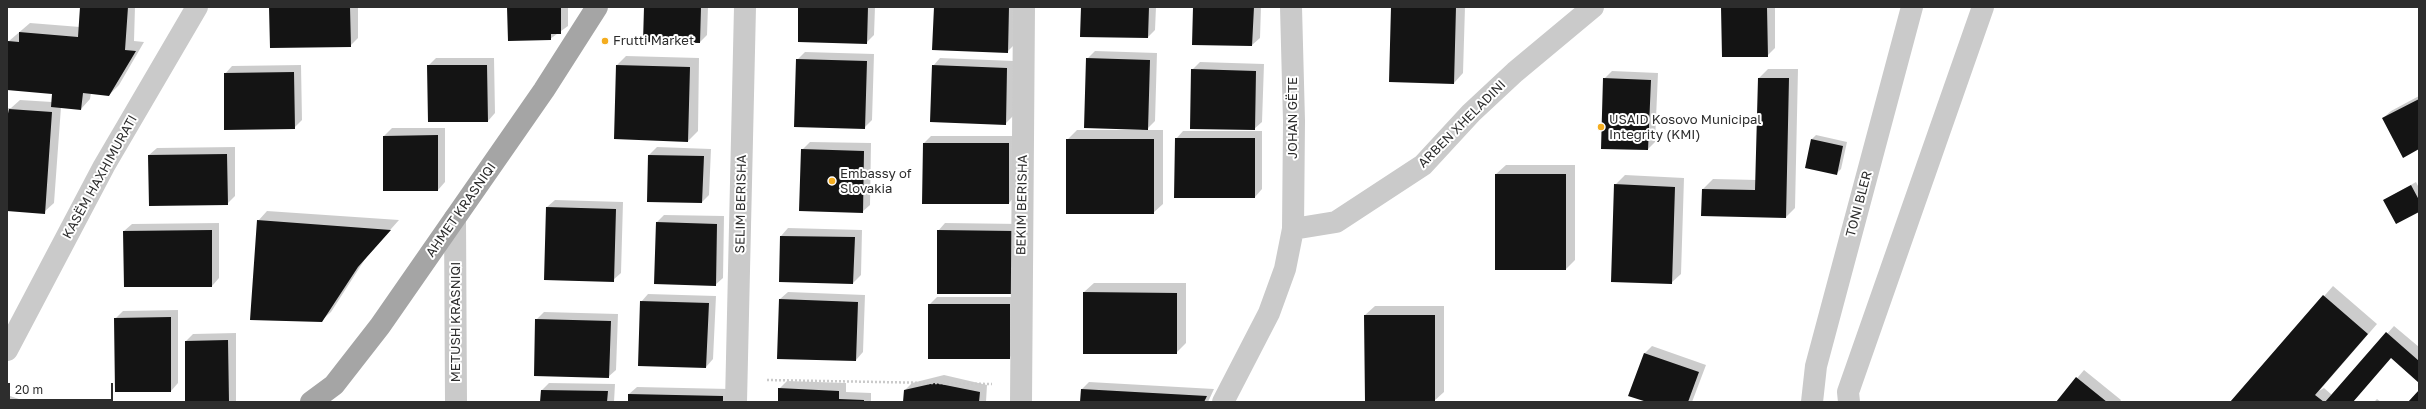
<!DOCTYPE html>
<html>
<head>
<meta charset="utf-8">
<style>
	body { margin:0 }
	#map { position:relative; width:2426px; height:409px; overflow:hidden; background:#fff; font-family:"Golos Text",sans-serif }
	canvas { display:block }
	.frame { position:absolute; inset:0; border:8px solid #2d2d2d; pointer-events:none }
	.scale { position:absolute; left:8px; top:383px; width:105px; height:18px; box-sizing:border-box; border:2px solid #2d2d2d; border-top:0; padding-left:5px; font-size:12px; line-height:14px; white-space:nowrap; color:#2d2d2d; -webkit-text-stroke:3px #fff; paint-order:stroke }
</style>
</head>
<body>
<div id="map">
<canvas width="2426" height="409"></canvas>
<div class="frame"></div>
<div class="scale">20 m</div>
</div>
<script>
const c = document.querySelector('canvas').getContext('2d');
c.lineJoin = 'round';
function paint(path, color) { c.fillStyle = color; c.fill(path, 'evenodd'); }
const shape = rows => new Path2D(rows.map(r => 'M' + r).join(''));
function stroke(path, color, width, dash) { c.strokeStyle = color; c.lineWidth = width; c.lineCap = dash ? 'butt' : 'round'; c.setLineDash(dash || []); c.stroke(path); }
function drawText(font, color, halo, rows, align = 'center') {
  c.font = font + ' "Golos Text",sans-serif'; c.lineWidth = 4; c.setLineDash([]); c.textBaseline = 'middle'; c.strokeStyle = halo; c.fillStyle = color; for (const [text, x, y, turn = 0] of rows) {
    c.save(); c.translate(x, y); c.rotate((+turn || 0) * Math.PI / 180); c.textAlign = isNaN(turn) ? turn : align; if (halo) c.strokeText(text, 0, 0); c.fillText(text, 0, 0); c.restore();
  }
}
paint(shape([
	[81,7,135,7,134,41,144,42,119,85,109,95,91,93,90,99,81,109,61,107,54,203,44,212,7,210,7,108,11,108,20,100,52,102,53,93,7,89,9,41,30,23,80,27],
	[270,7,358,7,358,38,350,46],
	[508,7,568,7,568,26,550,39],
	[645,7,708,7,707,35,700,42],
	[799,7,875,7,874,35,866,43],
	[935,7,1016,7,1015,44,1007,52],
	[1082,7,1156,7,1155,30,1148,37],
	[1194,7,1261,7,1260,38,1252,45,1193,44],
	[1392,7,1465,7,1463,73,1454,83],
	[1722,7,1775,7,1775,48,1767,56],
	[1095,51,1157,53,1155,121,1146,130,1163,130,1163,204,1153,213,1067,140,1077,130,1142,130,1087,59],
	[805,52,874,54,872,120,864,128,797,60],
	[626,56,699,58,698,131,688,141,617,65],
	[436,58,494,58,495,113,488,121,428,66],
	[940,58,1014,61,1013,116,1005,124,933,66],
	[1200,62,1264,64,1262,122,1254,129,1192,70],
	[301,65,302,120,294,128,225,74,232,66],
	[1768,69,1798,69,1795,208,1786,217,1703,189,1713,179,1757,180,1759,78],
	[1612,71,1658,73,1655,142,1648,149,1604,79],
	[2419,96,2419,148,2383,118,2391,111],
	[392,128,445,128,445,182,438,190,384,190,384,136],
	[1183,131,1262,131,1262,189,1255,197,1176,139],
	[1816,135,1847,142,1841,169,1837,173,1812,139],
	[931,136,1016,136,1016,195,1009,203,924,143],
	[810,142,871,143,870,205,862,212,802,150],
	[235,147,235,196,227,204,149,155,157,148],
	[657,147,711,149,709,195,702,202,649,155],
	[1506,165,1575,165,1575,260,1566,269,1496,174],
	[1625,175,1684,178,1681,274,1671,283,1615,185],
	[2416,182,2419,188,2419,211,2384,200],
	[555,200,623,202,621,273,613,280,547,207],
	[267,211,399,220,367,256,331,312,321,321,258,221],
	[664,215,724,216,723,278,715,285,657,222],
	[219,223,219,278,212,286,124,231,132,224],
	[945,223,1021,224,1021,286,938,231],
	[788,228,862,230,861,275,853,283,780,281,781,236],
	[1094,283,1186,283,1186,343,1176,353,1084,292],
	[2333,286,2377,324,2319,391,2324,388,2332,395,2394,326,2419,347,2419,382,2391,357,2352,402,2231,402],
	[788,292,865,295,863,352,856,360,780,299],
	[648,294,716,296,713,359,706,367,641,302],
	[937,297,1017,297,1017,350,1009,358,929,305],
	[1375,306,1444,306,1444,392,1434,401,1365,315],
	[178,310,178,383,171,391,115,319,123,311],
	[544,312,618,314,616,370,608,377,536,320],
	[236,333,236,402,186,402,186,341,193,334],
	[1652,346,1706,365,1692,402,1650,402,1645,353],
	[2084,370,2121,400,2120,402,2057,402],
	[944,375,987,385,986,402,904,402,905,390,912,383],
	[787,381,846,383,846,392,871,393,871,402,779,402,779,389],
	[1089,382,1214,389,1208,402,1081,402,1082,389],
	[549,383,615,384,614,402,542,402,542,390],
	[637,387,730,389,730,402,629,402,629,394],
	[7,395,28,402,7,402],
	[2377,399,2381,402,2374,402]
]), '#0003');
paint(shape([
	[80,7,128,7,125,50,136,51,109,96,83,93,81,110,51,107,52,94,7,90,8,41,19,42,19,32,78,37],
	[269,7,350,7,351,47,270,48],
	[507,7,561,7,561,34,551,34,551,40,508,41],
	[644,7,701,7,700,43,643,42],
	[798,7,868,7,867,44,798,42],
	[934,7,1009,7,1008,53,932,50],
	[1081,7,1149,7,1148,38,1080,37],
	[1193,7,1254,7,1252,46,1192,45],
	[1391,7,1456,7,1454,84,1389,82],
	[1721,7,1767,7,1768,57,1722,57],
	[1086,58,1150,60,1148,130,1084,128],
	[796,59,867,61,865,129,794,127],
	[427,65,487,65,488,122,428,122],
	[616,65,690,67,688,142,614,139],
	[932,65,1007,68,1006,125,930,122],
	[1191,69,1256,71,1255,130,1190,129],
	[294,72,295,129,224,130,224,73],
	[1603,78,1651,80,1648,150,1601,149],
	[1758,78,1789,78,1786,218,1701,216,1702,189,1755,190],
	[2419,99,2419,149,2403,158,2382,118],
	[9,109,52,112,45,214,7,211,7,118],
	[438,135,438,191,383,191,383,136],
	[1175,138,1255,138,1255,198,1174,198],
	[1066,139,1154,139,1154,214,1066,214],
	[1811,139,1843,146,1837,175,1805,168],
	[923,143,1009,143,1009,204,922,204],
	[801,149,864,151,863,213,799,211],
	[227,154,228,205,149,206,148,155],
	[648,155,704,156,702,203,647,202],
	[1495,174,1566,174,1566,270,1495,270],
	[1614,184,1675,187,1672,284,1611,282],
	[2411,185,2419,200,2419,212,2396,224,2383,200],
	[546,207,616,209,614,282,544,280],
	[257,220,391,230,358,267,322,322,250,320],
	[656,222,717,224,716,286,654,284],
	[212,230,212,287,124,287,123,231],
	[937,230,1014,231,1013,294,937,294],
	[780,236,855,237,853,284,779,282],
	[1083,292,1177,293,1177,354,1083,354],
	[2323,295,2368,334,2315,395,2324,402,2230,402],
	[779,299,858,302,856,361,777,359],
	[640,301,709,303,706,368,638,366],
	[928,304,1010,304,1010,359,928,359],
	[1364,315,1435,315,1435,402,1365,402],
	[171,317,171,392,115,392,114,318],
	[535,319,611,321,609,378,534,376],
	[2386,332,2419,361,2419,383,2391,358,2353,402,2325,402],
	[228,340,229,402,185,402,185,341],
	[1644,353,1699,372,1688,402,1647,402,1628,396],
	[2076,377,2107,402,2056,402],
	[935,383,980,392,979,402,903,402,904,390],
	[778,388,839,391,839,399,864,400,864,402,778,402],
	[1081,389,1207,396,1204,402,1080,402],
	[541,390,608,391,607,402,540,402],
	[2419,390,2419,402,2408,402],
	[628,394,723,396,723,402,628,402]
]), '#141414');
stroke(shape([
	[767,380,992,384]
]), '#cacaca', 2.5, [2, 2]);
stroke(shape([
	[455,218,456,402],
	[1293,229,1336,222,1423,165,1471,113,1515,72,1593,7],
	[7,350,104,166,197,7],
	[736,402,745,7],
	[1021,402,1024,7],
	[1223,402,1269,313,1285,269,1293,229,1294,121,1291,7],
	[1812,402,1816,366,1912,7],
	[1849,402,1848,392,1983,7]
]), '#cacaca', 22);
stroke(shape([
	[311,402,334,385,380,326,544,90,597,7]
]), '#a5a5a5', 22);
for (const [x, y, r, color] of [
	[605,41,4,"#f4ad1f"],
	[1601,127,4,"#f4ad1f"],
	[832,181,4,"#f4ad1f"]
]) { const dot = new Path2D(); dot.arc(x, y, r, 0, 2 * Math.PI); c.fillStyle = color; c.fill(dot); stroke(dot, '#fff', 1.5); }
drawText('13px', '#2d2d2d', '#fff', [
	["Frutti Market",613,41],
	["USAID Kosovo Municipal",1609,120],
	["Integrity (KMI)",1609,135],
	["Embassy of",840,174],
	["Slovakia",840,189]
], 'left');
drawText('13px', '#2d2d2d', '#fff', [
	["JOHAN GËTE",1293,118,-90],
	["ARBEN XHELADINI",1462,124,-45],
	["KASËM HAXHIMURATI",100,177,-61],
	["SELIM BERISHA",741,204,-89],
	["TONI BLER",1859,204,-75],
	["BEKIM BERISHA",1022,205,-89],
	["AHMET KRASNIQI",461,210,-55],
	["METUSH KRASNIQI",456,322,-90]
]);
</script>
</body>
</html>
